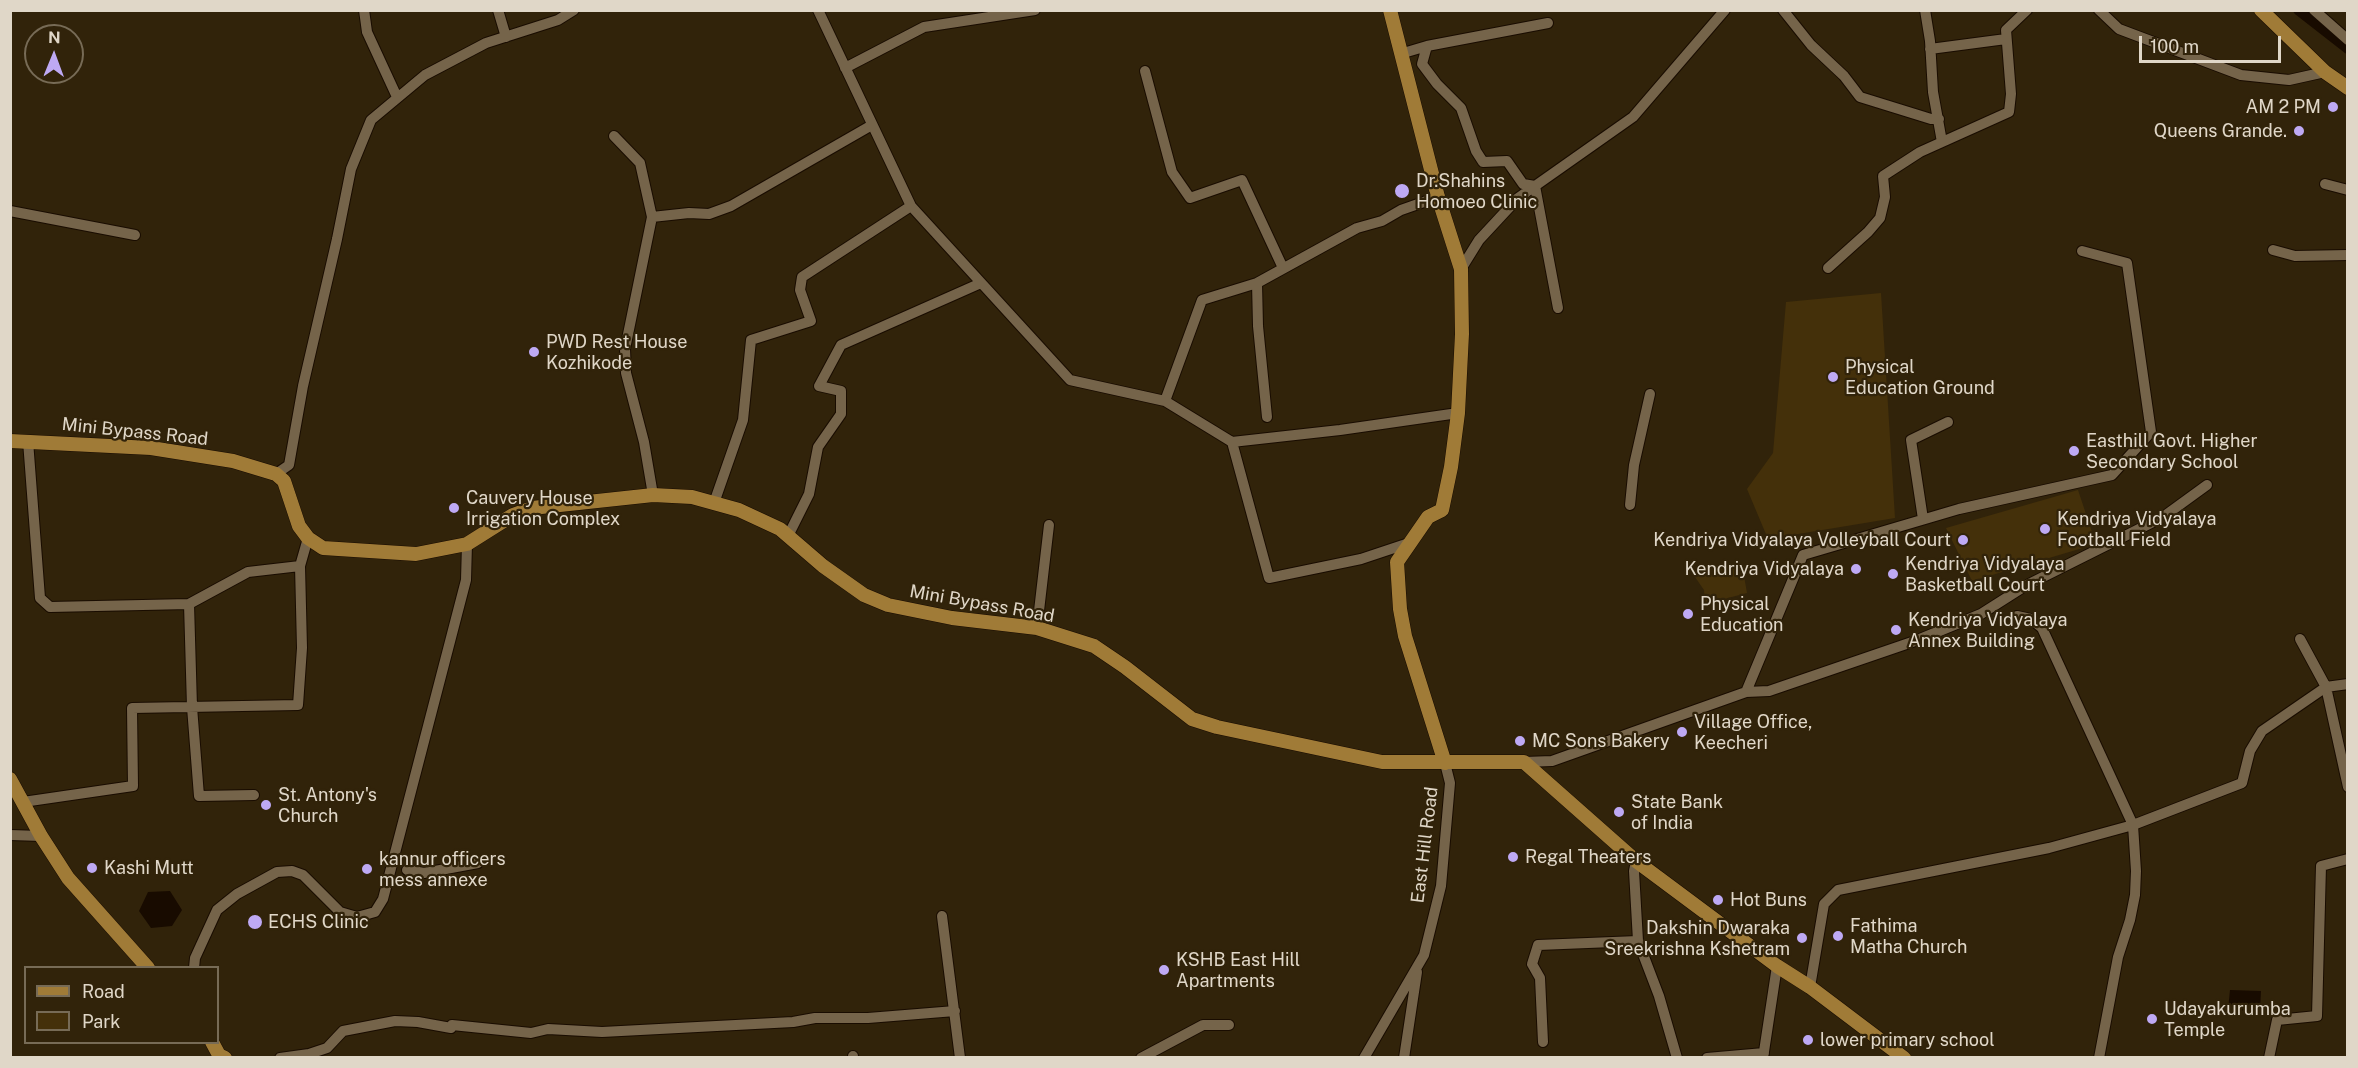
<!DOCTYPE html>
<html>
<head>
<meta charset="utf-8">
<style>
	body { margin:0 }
	#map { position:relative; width:2358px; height:1068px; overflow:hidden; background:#31230a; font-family:"Public Sans",sans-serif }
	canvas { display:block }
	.frame { position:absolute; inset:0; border:12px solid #e0d7c8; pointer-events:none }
	.legend { position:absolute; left:24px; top:966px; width:195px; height:78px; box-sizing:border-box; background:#31230a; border:2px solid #776b56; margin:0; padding:8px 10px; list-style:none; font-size:18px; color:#e0d7c8 }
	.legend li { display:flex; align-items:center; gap:12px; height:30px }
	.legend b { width:30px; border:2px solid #776b56 }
	.north { position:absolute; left:24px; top:24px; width:60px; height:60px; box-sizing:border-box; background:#31230a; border:2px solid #776b56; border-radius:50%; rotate:1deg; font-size:16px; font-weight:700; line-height:24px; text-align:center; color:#e0d7c8 }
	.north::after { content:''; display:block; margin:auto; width:21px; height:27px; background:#bea9f4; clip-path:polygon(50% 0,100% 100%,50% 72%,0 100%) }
	.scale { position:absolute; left:2139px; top:36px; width:142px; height:27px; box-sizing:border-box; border:3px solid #e0d7c8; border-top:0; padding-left:8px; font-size:18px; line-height:21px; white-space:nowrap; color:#e0d7c8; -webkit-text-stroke:4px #31230a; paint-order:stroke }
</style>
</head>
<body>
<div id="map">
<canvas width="2358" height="1068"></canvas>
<div class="frame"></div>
<ul class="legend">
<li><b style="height:8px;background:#a07b37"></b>Road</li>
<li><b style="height:16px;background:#44300a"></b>Park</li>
</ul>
<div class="north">N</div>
<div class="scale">100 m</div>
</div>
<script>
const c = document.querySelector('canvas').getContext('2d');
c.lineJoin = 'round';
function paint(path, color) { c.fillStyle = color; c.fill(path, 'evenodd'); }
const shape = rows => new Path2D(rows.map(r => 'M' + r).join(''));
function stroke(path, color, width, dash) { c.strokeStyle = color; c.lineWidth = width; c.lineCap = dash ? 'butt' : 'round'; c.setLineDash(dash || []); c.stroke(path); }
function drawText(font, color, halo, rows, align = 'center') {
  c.font = font + ' "Public Sans",sans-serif'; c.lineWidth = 4.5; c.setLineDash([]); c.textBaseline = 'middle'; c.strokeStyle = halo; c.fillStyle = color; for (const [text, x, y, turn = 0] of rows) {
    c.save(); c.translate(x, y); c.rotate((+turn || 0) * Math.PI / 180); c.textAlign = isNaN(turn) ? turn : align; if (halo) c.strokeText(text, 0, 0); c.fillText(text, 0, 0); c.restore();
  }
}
paint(shape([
	[1881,293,1895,518,1768,539,1747,489,1773,453,1786,302],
	[2078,490,2096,544,1972,581,1946,528],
	[1736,564,1744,576,1747,593,1705,604,1704,590,1695,577]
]), '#44300a');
paint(shape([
	[170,891,182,910,172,926,151,928,139,911,148,892],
	[2230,990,2261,991,2260,1011,2228,1010]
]), '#180b00');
stroke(shape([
	[2298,10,2348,49]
]), '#180b00', 10);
const minor = shape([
	[364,10,367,32,397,97],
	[498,10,506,37],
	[818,10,911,206,1070,380,1165,401,1232,442,1340,430,1458,413],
	[1783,10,1811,45,1844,76,1860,97,1931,119,1939,119],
	[1925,10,1930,41,1933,92,1942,142],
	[2099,10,2119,29,2241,75,2289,80,2325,72],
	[2314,10,2348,40],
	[1427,46,1422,64,1437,84,1461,108,1476,151,1483,162,1507,161,1523,184,1535,186,1558,308],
	[1930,49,2006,39],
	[1400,54,1427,46,1548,23],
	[845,68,924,27,1035,10],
	[1145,71,1172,172,1190,198,1242,180,1283,268],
	[614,136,640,163,652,217,625,349,626,373,644,442,653,495],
	[2325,184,2348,190],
	[10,211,135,235],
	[652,217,689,213,709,214,731,206,872,125],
	[2273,250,2295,256,2348,255],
	[1828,268,1868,232,1880,218,1885,197,1883,176,1920,152,2009,112,2011,94,2006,30,2027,10],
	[1461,269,1479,240,1518,198,1633,117,1725,10],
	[1165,401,1202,300,1257,283],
	[1267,417,1258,326,1257,283,1357,228,1382,221,1401,210,1438,197],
	[28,441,40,598,50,607,189,604,248,572,300,566],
	[1232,442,1269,578,1361,559,1409,543],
	[276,474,289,465,303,386,337,239,351,169,371,120,425,75,486,43,558,20,574,10],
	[714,503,743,420,751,340,811,321,800,290,802,277,911,206],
	[1630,505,1634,465,1650,394],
	[1923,519,1911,440,1948,422],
	[788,536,809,494,818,447,841,414,841,391,819,386,841,345,981,283],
	[189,604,192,707,199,796,254,795],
	[2017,616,2031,619,2042,628,2133,825,2242,783,2250,751,2262,731,2326,687,2348,684],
	[1037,628,1049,525],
	[2300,639,2326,687,2348,787],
	[1746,692,1769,691,1915,641,1981,614,2025,586,2163,517,2207,485],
	[1524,762,1552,761,1746,692,1803,555,1959,509,2112,475,2151,432,2127,263,2082,251],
	[23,802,133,786,132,708,298,705,302,648,300,566,308,538],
	[10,835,41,836],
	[407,870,424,873,478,863],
	[942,916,960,1058],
	[1638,941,1659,996,1677,1058],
	[194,968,195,958,217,910,237,894,277,872,292,871,303,875,340,912,357,917,375,912,383,899,466,580,467,544],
	[1810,987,1824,904,1838,890,2049,848,2133,825,2136,871,2135,895,2130,920,2118,957,2099,1058],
	[1543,1042,1540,978,1532,964,1538,945,1638,941,1634,871,1636,861],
	[853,1056,853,1058],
	[280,1058,309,1054,327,1048,343,1031,395,1021,418,1022,451,1028,452,1025,531,1033,548,1029,602,1032,793,1022,815,1018,868,1018,955,1011],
	[1141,1058,1203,1025,1229,1025],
	[1364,1058,1424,955,1441,886,1450,783,1445,763],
	[1404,1058,1417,972],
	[1707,1058,1764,1053],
	[1763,1058,1777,966],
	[2269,1058,2277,1020,2317,1016,2321,866,2348,859]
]);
const major = shape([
	[1390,10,1438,197,1461,269,1462,334,1458,413,1451,467,1442,510,1428,517,1397,562,1400,609,1405,636,1445,763],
	[2261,10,2325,72,2348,88],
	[10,441,151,448,233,461,276,474,284,481,299,526,308,538,323,548,416,554,467,544,513,515,532,508,653,495,692,497,739,510,780,529,823,566,864,595,888,605,952,618,1037,628,1094,646,1125,667,1192,719,1217,727,1382,762,1524,762,1636,861,1777,966,1810,987,1904,1058],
	[10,779,41,836,68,878,148,968],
	[212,1042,219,1055,225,1058]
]);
stroke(minor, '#190c00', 12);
stroke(major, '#190c00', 15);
stroke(minor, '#75644a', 10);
stroke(major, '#a07b37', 14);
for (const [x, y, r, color] of [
	[2333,107,6,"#bea9f4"],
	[2299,131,6,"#bea9f4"],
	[1402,191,8,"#bea9f4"],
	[534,352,6,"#bea9f4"],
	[1833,377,6,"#bea9f4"],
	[2074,451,6,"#bea9f4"],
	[454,508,6,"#bea9f4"],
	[2045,529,6,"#bea9f4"],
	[1963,540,6,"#bea9f4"],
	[1856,569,6,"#bea9f4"],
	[1893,574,6,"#bea9f4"],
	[1688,614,6,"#bea9f4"],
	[1896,630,6,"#bea9f4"],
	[1682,732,6,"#bea9f4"],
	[1520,741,6,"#bea9f4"],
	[266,805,6,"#bea9f4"],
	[1619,812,6,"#bea9f4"],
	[1513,857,6,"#bea9f4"],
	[92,868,6,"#bea9f4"],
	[367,869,6,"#bea9f4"],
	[1718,900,6,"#bea9f4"],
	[255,922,8,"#bea9f4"],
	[1838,936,6,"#bea9f4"],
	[1802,938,6,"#bea9f4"],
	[1164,970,6,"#bea9f4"],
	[2152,1019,6,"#bea9f4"],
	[1808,1040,6,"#bea9f4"]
]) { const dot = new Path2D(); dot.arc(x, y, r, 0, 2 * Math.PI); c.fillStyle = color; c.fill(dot); stroke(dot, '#31230a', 2); }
drawText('18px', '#e0d7c8', '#31230a', [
	["AM 2 PM",2321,107,"right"],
	["Queens Grande.",2287,131,"right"],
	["Dr.Shahins",1416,181],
	["Homoeo Clinic",1416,202],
	["PWD Rest House",546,342],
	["Kozhikode",546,363],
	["Physical",1845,367],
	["Education Ground",1845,388],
	["Easthill Govt. Higher",2086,441],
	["Secondary School",2086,462],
	["Cauvery House",466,498],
	["Irrigation Complex",466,519],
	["Kendriya Vidyalaya",2057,519],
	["Football Field",2057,540],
	["Kendriya Vidyalaya Volleyball Court",1951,540,"right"],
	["Kendriya Vidyalaya",1905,564],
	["Basketball Court",1905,585],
	["Kendriya Vidyalaya",1844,569,"right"],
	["Physical",1700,604],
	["Education",1700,625],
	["Kendriya Vidyalaya",1908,620],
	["Annex Building",1908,641],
	["Village Office,",1694,722],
	["Keecheri",1694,743],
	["MC Sons Bakery",1532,741],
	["St. Antony's",278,795],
	["Church",278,816],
	["State Bank",1631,802],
	["of India",1631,823],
	["Regal Theaters",1525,857],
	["kannur officers",379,859],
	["mess annexe",379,880],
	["Kashi Mutt",104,868],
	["Hot Buns",1730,900],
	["ECHS Clinic",268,922],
	["Fathima",1850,926],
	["Matha Church",1850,947],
	["Dakshin Dwaraka",1790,928,"right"],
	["Sreekrishna Kshetram",1790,949,"right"],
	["KSHB East Hill",1176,960],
	["Apartments",1176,981],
	["Udayakurumba",2164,1009],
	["Temple",2164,1030],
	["lower primary school",1820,1040]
], 'left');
drawText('18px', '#e0d7c8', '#31230a', [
	["Mini Bypass Road",135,432,6],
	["Mini Bypass Road",982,604,10],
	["East Hill Road",1425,845,-83]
]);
</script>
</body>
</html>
